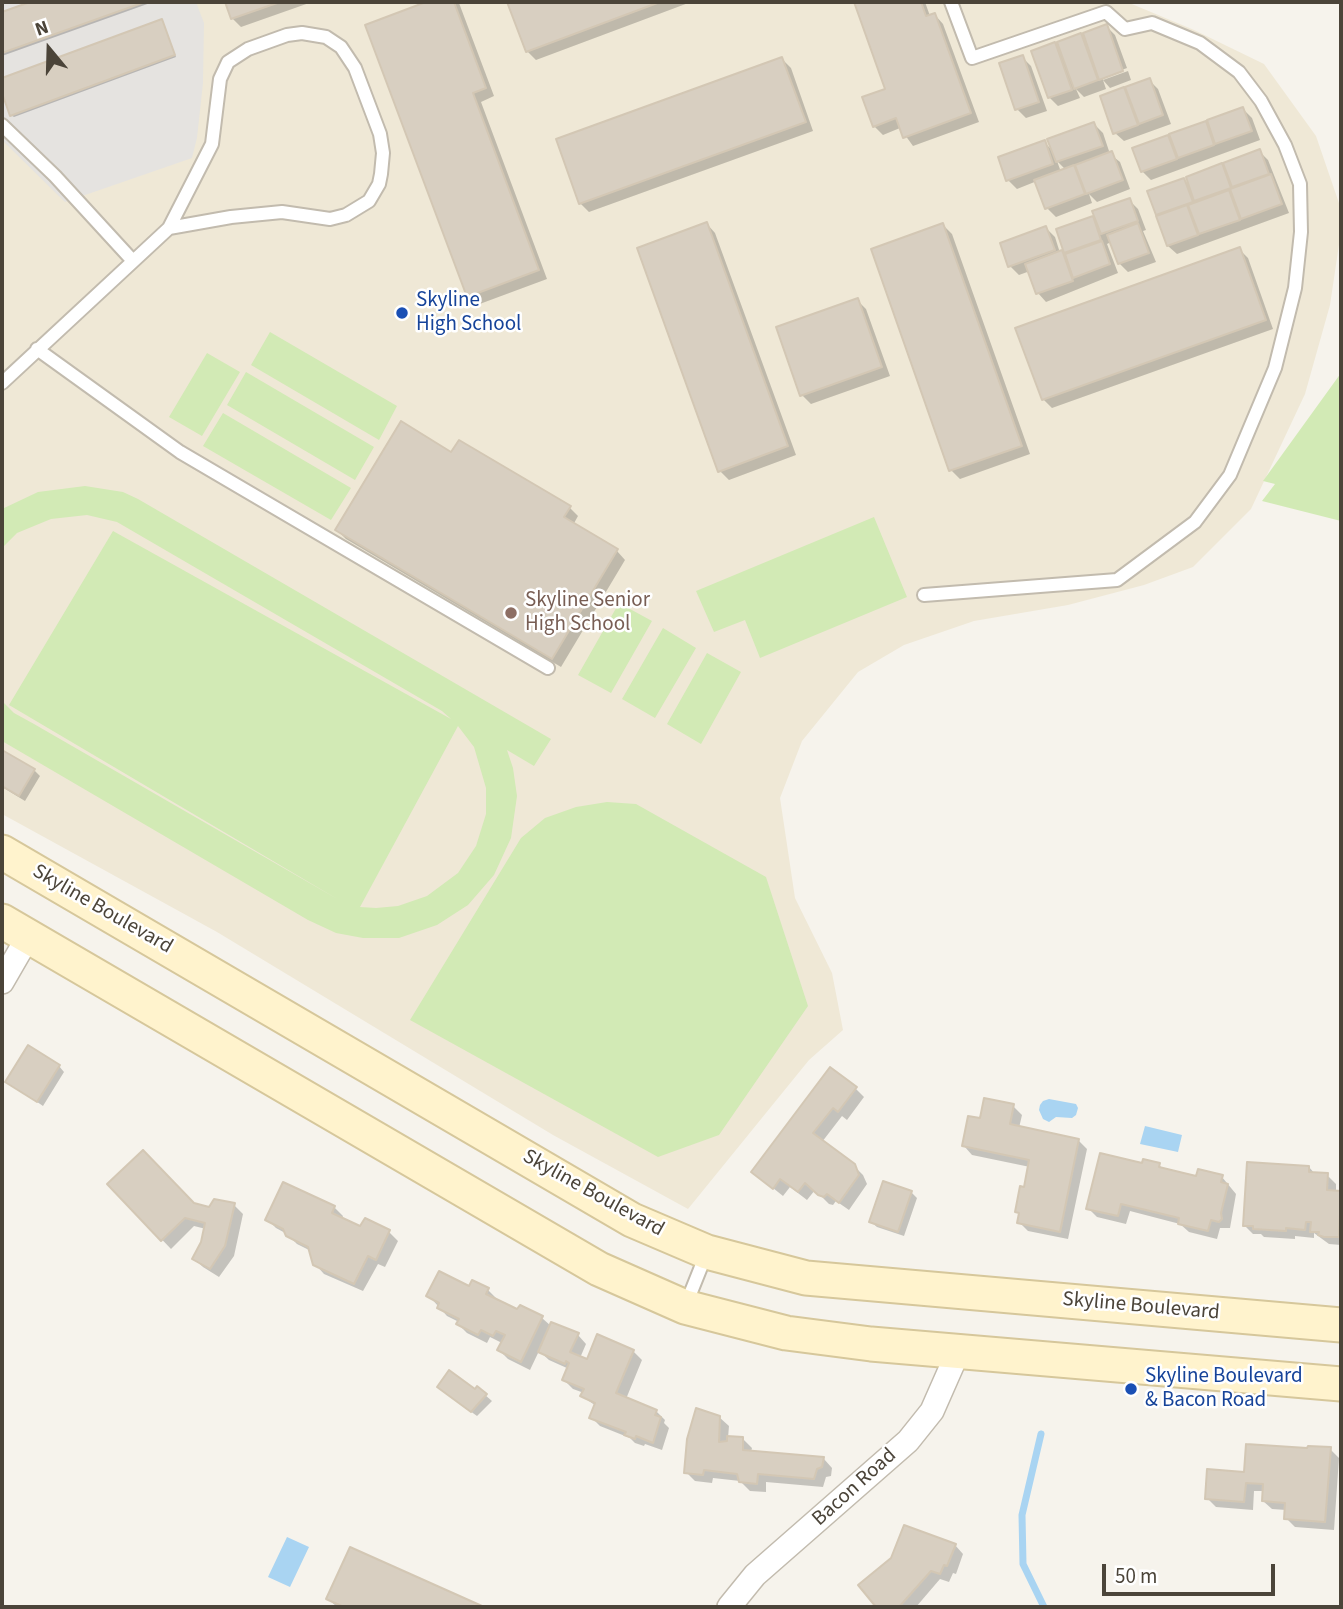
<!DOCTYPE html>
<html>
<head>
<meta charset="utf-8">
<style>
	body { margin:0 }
	#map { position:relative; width:1343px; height:1609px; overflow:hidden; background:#f6f3ec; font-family:"Source Sans 3",sans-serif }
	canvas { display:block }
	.frame { position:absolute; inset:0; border:4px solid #4b4439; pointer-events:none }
	.north { position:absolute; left:14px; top:14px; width:70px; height:70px; -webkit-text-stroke:5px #fff; paint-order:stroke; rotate:341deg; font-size:19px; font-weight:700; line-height:28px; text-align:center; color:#4b4439 }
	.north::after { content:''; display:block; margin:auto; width:24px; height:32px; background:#4b4439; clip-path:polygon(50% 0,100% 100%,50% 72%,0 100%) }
	.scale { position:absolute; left:1102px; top:1564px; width:173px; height:32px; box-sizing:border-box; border:4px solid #4b4439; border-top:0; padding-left:9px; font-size:21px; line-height:24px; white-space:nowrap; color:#4b4439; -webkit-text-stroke:5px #fff; paint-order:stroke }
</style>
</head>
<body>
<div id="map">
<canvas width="1343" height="1609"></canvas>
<div class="frame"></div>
<div class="north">N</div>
<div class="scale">50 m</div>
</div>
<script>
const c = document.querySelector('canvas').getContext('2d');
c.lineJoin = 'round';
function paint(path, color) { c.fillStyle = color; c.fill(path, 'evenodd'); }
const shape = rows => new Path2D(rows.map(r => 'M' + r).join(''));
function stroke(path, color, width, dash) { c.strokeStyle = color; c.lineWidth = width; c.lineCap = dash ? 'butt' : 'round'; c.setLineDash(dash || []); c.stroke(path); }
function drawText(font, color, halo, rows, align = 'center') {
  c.font = font + ' "Source Sans 3",sans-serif'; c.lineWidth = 5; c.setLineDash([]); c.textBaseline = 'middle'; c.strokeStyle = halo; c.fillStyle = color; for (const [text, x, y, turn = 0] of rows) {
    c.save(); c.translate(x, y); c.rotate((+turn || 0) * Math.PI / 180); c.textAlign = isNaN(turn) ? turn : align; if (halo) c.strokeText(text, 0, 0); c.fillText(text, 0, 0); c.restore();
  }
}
paint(shape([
	[2,2,1127,2,1194,30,1264,64,1316,136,1341,209,1341,231,1330,305,1305,394,1251,509,1193,567,1144,585,1068,605,974,621,904,645,858,672,802,741,780,798,795,898,832,973,843,1030,809,1060,688,1209,553,1135,217,932,2,814]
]), '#efe8d6');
paint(shape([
	[270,332,397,406,379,440,251,365],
	[207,353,240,372,202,436,169,417],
	[246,372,374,447,355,480,227,405],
	[1341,373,1341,521,1262,501,1275,484,1263,481],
	[223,413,351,488,331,520,203,446],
	[85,486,123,492,138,499,551,739,534,766,507,750,513,768,517,796,511,838,494,875,468,905,437,925,399,938,363,938,336,933,308,920,2,741,2,701,14,713,34,724,339,900,9,705,113,531,451,719,442,711,117,522,87,515,51,519,17,533,2,548,2,509,38,492],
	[458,726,474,747,486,788,486,814,476,846,458,873,427,896,398,906,376,908,360,907],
	[874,517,907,597,760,658,745,620,714,632,696,591],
	[619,603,652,621,611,693,578,675],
	[663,628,696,648,655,718,622,699],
	[707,653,741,672,701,744,667,724],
	[607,802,636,804,766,877,808,1006,719,1135,658,1157,410,1020,521,838,545,818,576,807]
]), '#d2eab5');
paint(shape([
	[2,2,196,2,204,23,203,83,197,138,192,158,65,202,2,140]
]), '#e5e3e0');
paint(shape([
	[1049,1099,1076,1104,1078,1108,1076,1115,1072,1118,1056,1117,1049,1122,1043,1119,1039,1110,1040,1105,1043,1101],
	[1145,1126,1182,1135,1178,1152,1140,1144],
	[287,1537,309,1547,290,1587,268,1577]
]), '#a9d4f2');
paint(shape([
	[35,2,153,2,2,56,2,14],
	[226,2,312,2,241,27,232,18],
	[431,2,459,3,494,96,481,102,547,279,477,305,468,296,367,26],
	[509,2,691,2,536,60,527,51],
	[856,2,925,2,930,16,935,15,943,24,979,122,913,146,900,128,883,135,874,126,888,90],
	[161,21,176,57,14,117,11,115,2,88,2,80],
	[1106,26,1115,35,1127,68,1103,77,1103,80,1128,71,1131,80,1110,88,1103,80,1106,89,1084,97,1076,89,1080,98,1058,106,1049,97,1055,44,1062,52,1081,35,1088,42],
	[1022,57,1031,66,1047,111,1026,118,1017,109,1001,64],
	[782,59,791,68,813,131,589,212,580,203],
	[1149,80,1158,89,1171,124,1124,141,1115,133,1102,97],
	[1243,109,1252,118,1260,140,1151,180,1142,171,1134,149],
	[1094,124,1103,133,1110,154,1120,162,1130,189,1097,202,1089,194,1092,203,1056,217,1047,208,1037,181,1017,189,1008,180,1044,142,1053,151],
	[1057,161,1066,170,1061,172],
	[1259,151,1268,160,1289,213,1177,254,1168,246,1150,192,1184,180,1190,186,1188,178],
	[1254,177,1255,180,1231,191,1229,186],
	[1129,200,1138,209,1146,230,1143,231,1156,262,1128,272,1119,263,1111,242,1107,244,1118,273,1046,302,1038,293,1030,271,1019,275,1010,266,1046,228,1055,237,1060,253,1068,259,1058,230,1096,217],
	[707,224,715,233,796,455,729,480,720,471],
	[943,225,952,234,1030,454,960,479,951,470,873,250],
	[1239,249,1248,258,1273,329,1052,408,1043,399],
	[857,300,866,309,890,376,811,404,802,395],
	[452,454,570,508,578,516,573,525,617,551,625,560,561,667,346,539,337,530],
	[2,752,34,770,40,776,25,801,2,787],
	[59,1066,64,1072,43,1106,8,1082],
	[856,1089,864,1097,847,1120,842,1116,822,1142,854,1166,863,1175,867,1184,849,1210,836,1201,833,1205,829,1204,815,1190,807,1200,790,1187,783,1196,753,1172],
	[1013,1106,1022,1115,1019,1128,1078,1140,1087,1149,1068,1239,1028,1231,1019,1222,1020,1215,1017,1211,1025,1189,1030,1167,972,1155,964,1146,981,1120],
	[1143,1165,1159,1165,1164,1170,1197,1178,1222,1177,1236,1194,1230,1228,1220,1228,1217,1239,1189,1232,1180,1224,1130,1211,1126,1224,1097,1217,1088,1208],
	[1309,1167,1315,1174,1327,1175,1336,1184,1336,1193,1341,1193,1341,1245,1329,1244,1314,1233,1314,1238,1295,1236,1295,1239,1264,1237,1261,1234,1253,1234,1244,1225],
	[109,1184,210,1209,234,1205,243,1214,234,1256,219,1277,203,1267,194,1259,203,1242,206,1229,194,1226,171,1249],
	[911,1192,917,1198,904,1236,877,1227,871,1222],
	[334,1207,343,1216,342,1219,361,1229,389,1232,398,1241,385,1267,378,1264,363,1291,324,1274,315,1264,311,1251,297,1244,287,1234,276,1228,267,1219],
	[470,1288,488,1290,497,1299,495,1301,518,1312,520,1307,542,1318,551,1326,578,1335,586,1344,580,1358,588,1361,633,1351,642,1360,626,1399,656,1411,665,1420,664,1423,669,1428,662,1450,645,1444,644,1446,635,1443,630,1438,600,1426,591,1417,596,1406,582,1396,584,1393,573,1389,564,1380,569,1369,549,1360,539,1351,530,1370,508,1359,499,1350,502,1343,490,1337,487,1343,467,1333,458,1324,459,1322,447,1316,429,1296],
	[477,1388,492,1401,477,1416,444,1392,475,1391],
	[719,1417,729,1426,728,1438,743,1439,752,1448,751,1452,824,1459,832,1468,831,1476,826,1477,823,1487,766,1482,766,1492,750,1491,740,1481,713,1478,712,1483,695,1481,686,1472],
	[1330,1449,1339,1458,1334,1530,1295,1527,1286,1518,1286,1510,1272,1509,1263,1501,1264,1491,1254,1491,1253,1510,1216,1507,1207,1498,1246,1474,1309,1450],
	[955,1545,963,1554,956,1574,953,1573,949,1582,940,1579,916,1607,878,1607,861,1585],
	[351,1549,481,1607,337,1607,328,1599]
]), '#0003');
stroke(shape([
	[1041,1434,1022,1515,1023,1564,1044,1607]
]), '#a9d4f2', 7);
const building = shape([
	[30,2,145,2,2,53,2,12,30,2],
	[225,2,280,2,231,19,225,2],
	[426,2,454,2,486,88,473,93,539,270,467,297,365,25,426,2],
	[507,2,660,2,526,52,507,2],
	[854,2,921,2,926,16,935,13,971,113,903,138,896,118,873,127,862,97,885,89,854,2],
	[162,19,175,55,10,116,2,93,2,78,162,19],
	[1107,24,1123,71,1099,80,1083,33,1107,24],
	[1081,33,1098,80,1074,89,1057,42,1081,33],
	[1055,42,1072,90,1048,98,1031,51,1055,42],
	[1023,55,1039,102,1015,110,999,63,1023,55],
	[782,57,806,122,579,204,556,139,782,57],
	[1150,78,1163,115,1139,124,1125,87,1150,78],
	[1124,87,1138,125,1113,134,1100,96,1124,87],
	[1243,107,1252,131,1215,144,1207,120,1243,107],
	[1206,121,1214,145,1178,158,1169,134,1206,121],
	[1094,122,1103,146,1056,162,1047,139,1094,122],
	[1168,135,1177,159,1141,172,1132,148,1168,135],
	[1045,140,1053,164,1006,181,998,157,1045,140],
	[1260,149,1269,174,1232,187,1223,163,1260,149],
	[1112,151,1123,180,1086,194,1075,165,1112,151],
	[1222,163,1231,188,1194,201,1186,177,1222,163],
	[1074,165,1085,194,1045,209,1034,180,1074,165],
	[1271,174,1282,204,1241,219,1230,189,1271,174],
	[1184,178,1193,202,1156,215,1147,191,1184,178],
	[1229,190,1240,220,1199,234,1188,205,1229,190],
	[1130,198,1138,221,1101,234,1092,211,1130,198],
	[1187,205,1198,235,1167,246,1156,216,1187,205],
	[1093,216,1101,240,1064,253,1056,229,1093,216],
	[707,222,788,446,718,472,637,248,707,222],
	[943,223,1022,446,949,471,871,249,943,223],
	[1138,223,1149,253,1118,264,1107,235,1138,223],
	[1046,226,1055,250,1008,267,1000,243,1046,226],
	[1102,241,1110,264,1073,278,1065,254,1102,241],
	[1240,247,1266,320,1042,400,1015,328,1240,247],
	[1062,250,1073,281,1036,294,1025,264,1062,250],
	[858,298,882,367,800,396,776,327,858,298],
	[401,421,451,452,459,440,571,506,564,517,618,549,552,659,335,530,401,421],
	[2,750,35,769,19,796,2,786,2,750],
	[28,1045,60,1065,37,1102,5,1082,28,1045],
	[830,1067,857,1087,838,1112,833,1108,813,1133,855,1164,859,1175,839,1203,827,1194,824,1197,818,1195,805,1183,798,1192,780,1179,773,1189,751,1172,830,1067],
	[984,1098,1014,1104,1010,1124,1079,1139,1060,1232,1017,1223,1019,1213,1015,1212,1020,1186,1024,1187,1029,1160,962,1146,968,1116,980,1118,984,1098],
	[143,1150,194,1203,209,1207,214,1199,235,1203,225,1246,210,1269,192,1259,201,1242,205,1223,185,1218,161,1241,107,1184,143,1150],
	[1100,1153,1142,1163,1143,1159,1160,1163,1159,1167,1196,1176,1198,1169,1223,1175,1221,1182,1228,1184,1221,1213,1222,1219,1219,1222,1211,1220,1208,1231,1178,1224,1179,1218,1121,1204,1118,1216,1086,1209,1100,1153],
	[1247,1162,1309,1166,1309,1172,1328,1173,1327,1190,1341,1191,1339,1237,1324,1237,1318,1235,1319,1232,1310,1232,1311,1222,1306,1222,1305,1230,1286,1228,1286,1231,1253,1229,1253,1226,1243,1226,1247,1162],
	[883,1181,912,1191,898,1232,869,1222,883,1181],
	[283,1182,335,1206,332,1213,360,1226,365,1218,390,1230,376,1260,368,1256,354,1284,313,1265,308,1247,286,1236,283,1229,265,1220,283,1182],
	[439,1271,469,1286,472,1280,489,1288,486,1294,517,1309,520,1305,543,1316,521,1362,497,1350,505,1335,496,1331,493,1336,481,1330,478,1335,456,1324,459,1319,437,1308,439,1303,426,1296,439,1271],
	[551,1322,579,1333,570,1352,587,1359,597,1334,634,1350,616,1393,657,1410,655,1415,661,1417,653,1443,636,1436,635,1439,624,1435,626,1432,589,1418,595,1403,580,1396,584,1389,562,1380,569,1363,566,1361,565,1364,538,1352,551,1322],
	[449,1370,475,1389,477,1386,487,1394,471,1412,437,1387,449,1370],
	[696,1408,720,1416,719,1442,727,1441,727,1436,743,1437,743,1450,824,1457,822,1467,817,1469,814,1479,758,1474,757,1484,739,1482,737,1474,704,1470,703,1475,684,1473,687,1439,696,1408],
	[1246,1444,1307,1448,1308,1446,1331,1447,1325,1522,1284,1519,1285,1503,1262,1501,1263,1484,1246,1483,1244,1502,1205,1499,1207,1469,1244,1472,1246,1444],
	[904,1525,956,1544,947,1566,944,1565,940,1574,931,1571,899,1607,876,1607,858,1585,891,1558,904,1525],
	[350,1547,482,1606,482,1607,344,1607,326,1599,350,1547]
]);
paint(building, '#d8cfc1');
stroke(building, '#d3c7b4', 2);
const lane = shape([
	[2,125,55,176,133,261],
	[37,349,180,452,548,668],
	[2,383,169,228,212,144,220,79,228,62,248,49,287,35,302,33,326,37,341,47,355,68,380,134,383,153,381,174,379,184,369,201,346,215,330,219,282,212,231,217,169,228],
	[924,595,1117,580,1195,522,1230,475,1275,368,1295,288,1301,232,1300,184,1285,145,1261,101,1239,72,1200,43,1152,23,1125,29,1106,12,972,58,951,2],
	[685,1307,707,1252]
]);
const street = shape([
	[2,982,28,937],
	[729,1607,755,1575,908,1441,932,1411,958,1352]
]);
const secondary = shape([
	[2,852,632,1220,707,1252,806,1278,1341,1325],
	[2,921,599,1269,685,1307,786,1333,871,1344,1341,1384]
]);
stroke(lane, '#c2bbae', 16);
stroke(street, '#c2bbae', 26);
stroke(secondary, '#d6c79b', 37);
stroke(lane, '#fff', 12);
stroke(street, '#fff', 23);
stroke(secondary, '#fff3cd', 33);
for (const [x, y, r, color] of [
	[402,313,7,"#1a4fb4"],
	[511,613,7,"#8d6e63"],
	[1131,1389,7,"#1a4fb4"]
]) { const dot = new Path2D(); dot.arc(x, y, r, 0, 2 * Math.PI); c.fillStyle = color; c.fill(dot); stroke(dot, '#fff', 2.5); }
drawText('21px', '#164399', '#fff', [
	["Skyline",416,301],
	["High School",416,325],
	["Skyline Boulevard",1145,1377],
	["& Bacon Road",1145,1401]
], 'left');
drawText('21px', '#785e54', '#fff', [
	["Skyline Senior",525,601],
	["High School",525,625]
], 'left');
drawText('21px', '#4b4439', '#fff', [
	["Skyline Boulevard",102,910,30],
	["Skyline Boulevard",593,1194,29],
	["Skyline Boulevard",1141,1307,5],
	["Bacon Road",855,1488,-42]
]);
</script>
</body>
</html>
